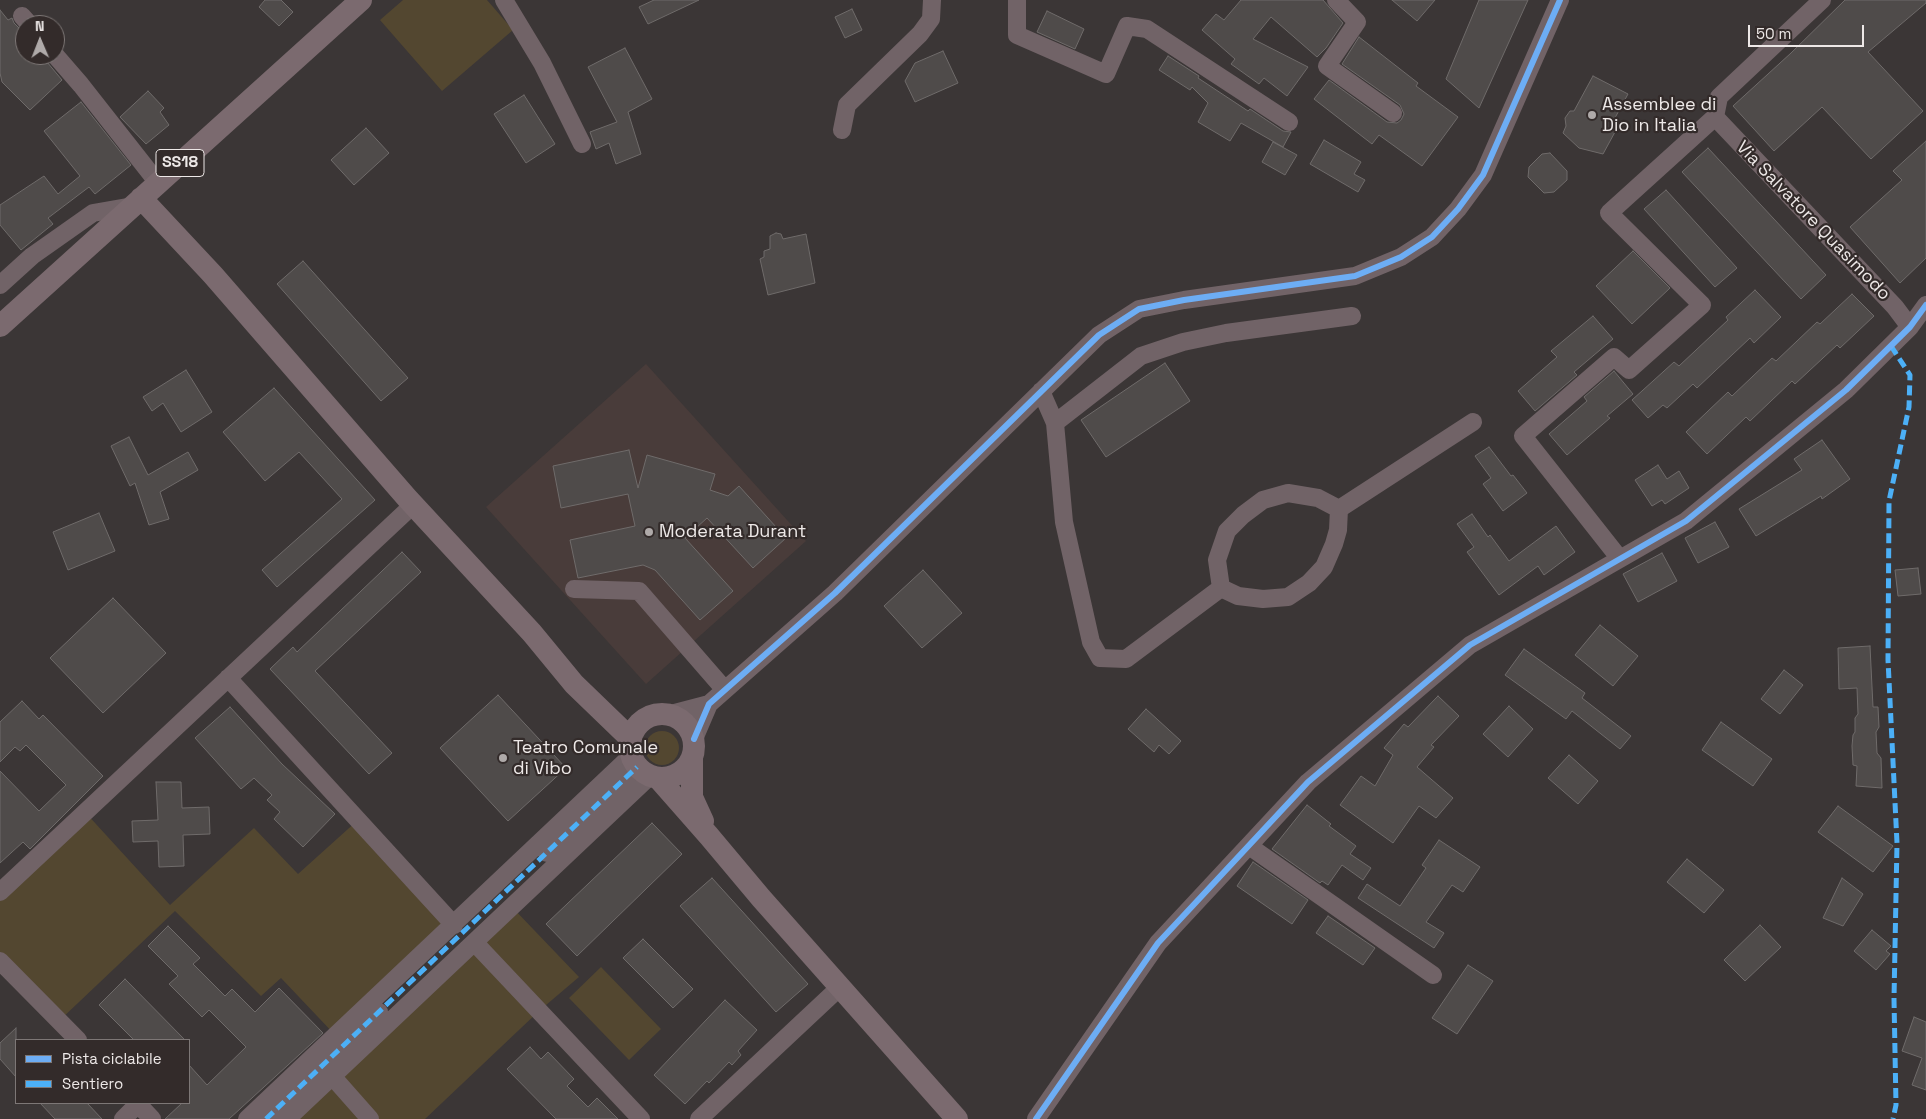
<!DOCTYPE html>
<html>
<head>
<meta charset="utf-8">
<style>
	body { margin:0 }
	#map { position:relative; width:1926px; height:1119px; overflow:hidden; background:#3b3636; font-family:"Space Grotesk",sans-serif }
	canvas { display:block }
	.legend { position:absolute; left:15px; top:1039px; width:175px; height:65px; box-sizing:border-box; background:#332b2a; border:1px solid #7d7776; margin:0; padding:6px 9px; list-style:none; font-size:15px; color:#ede8e7 }
	.legend li { display:flex; align-items:center; gap:10px; height:25px }
	.legend b { width:25px; border:1px solid #7d7776 }
	.north { position:absolute; left:15px; top:15px; width:50px; height:50px; box-sizing:border-box; background:#332b2a; border:1px solid #7d7776; border-radius:50%; rotate:359deg; font-size:14px; font-weight:700; line-height:20px; text-align:center; color:#ede8e7 }
	.north::after { content:''; display:block; margin:auto; width:18px; height:22px; background:#afaaa9; clip-path:polygon(50% 0,100% 100%,50% 72%,0 100%) }
	.scale { position:absolute; left:1748px; top:25px; width:116px; height:22px; box-sizing:border-box; border:2px solid #ede8e7; border-top:0; padding-left:6px; font-size:15px; line-height:18px; white-space:nowrap; color:#ede8e7; -webkit-text-stroke:4px #332b2a; paint-order:stroke }
</style>
</head>
<body>
<div id="map">
<canvas width="1926" height="1119"></canvas>
<ul class="legend">
<li><b style="height:6px;background:#6dadf4"></b>Pista ciclabile</li>
<li><b style="height:6px;background:#4cb0f7"></b>Sentiero</li>
</ul>
<div class="north">N</div>
<div class="scale">50 m</div>
</div>
<script>
const c = document.querySelector('canvas').getContext('2d');
c.lineJoin = 'round';
function paint(path, color) { c.fillStyle = color; c.fill(path, 'evenodd'); }
const shape = rows => new Path2D(rows.map(r => 'M' + r).join(''));
function stroke(path, color, width, dash) { c.strokeStyle = color; c.lineWidth = width; c.lineCap = dash ? 'butt' : 'round'; c.setLineDash(dash || []); c.stroke(path); }
function drawText(font, color, halo, rows, align = 'center') {
  c.font = font + ' "Space Grotesk",sans-serif'; c.lineWidth = 4.5; c.setLineDash([]); c.textBaseline = 'middle'; c.strokeStyle = halo; c.fillStyle = color; for (const [text, x, y, turn = 0] of rows) {
    c.save(); c.translate(x, y); c.rotate((+turn || 0) * Math.PI / 180); c.textAlign = isNaN(turn) ? turn : align; if (halo) c.strokeText(text, 0, 0); c.fillText(text, 0, 0); c.restore();
  }
}
paint(shape([
	[646,364,806,541,646,684,486,507]
]), '#493c3a');
paint(shape([
	[403,0,487,0,513,30,442,91,380,20],
	'645 748a17 17 0 1 1 34 0a17 17 0 1 1-34 0Z',
	[85,812,170,905,254,828,298,874,358,820,454,925,336,1036,281,978,261,996,175,911,59,1021,0,961,0,892],
	[512,907,579,977,539,1011,425,1119,287,1119],
	[601,967,661,1029,629,1060,569,998]
]), '#534730');
const building = shape([
	[265,0,281,0,293,12,279,26,259,7,265,0],
	[654,0,699,0,648,24,639,7,654,0],
	[1241,0,1323,0,1343,23,1326,48,1317,57,1271,17,1253,39,1308,67,1287,96,1264,78,1259,84,1231,64,1235,59,1202,30,1216,14,1224,20,1241,0],
	[1392,0,1435,0,1417,21,1392,0],
	[1479,0,1528,0,1479,108,1446,79,1479,0],
	[1845,0,1926,0,1926,3,1868,52,1923,111,1871,159,1822,107,1774,151,1733,106,1791,53,1845,0],
	[852,9,862,30,845,38,835,17,852,9],
	[0,10,8,20,12,18,14,23,25,34,25,55,45,55,47,62,62,80,30,110,2,82,0,73,0,10],
	[1047,11,1084,29,1075,49,1037,32,1047,11],
	[1359,37,1418,83,1416,86,1458,117,1422,166,1379,135,1372,144,1314,99,1329,80,1387,122,1397,123,1401,120,1404,114,1400,105,1342,64,1359,37],
	[625,48,652,99,628,112,641,154,616,164,609,143,596,149,590,132,617,122,588,67,625,48],
	[943,51,958,83,915,102,905,81,915,63,943,51],
	[1168,56,1199,76,1198,78,1248,111,1250,109,1283,131,1291,132,1283,147,1241,123,1230,141,1198,122,1208,103,1192,87,1190,90,1159,70,1168,56],
	[1593,76,1628,94,1610,127,1609,129,1615,132,1603,154,1579,148,1563,133,1566,126,1565,118,1570,111,1574,111,1593,76],
	[148,91,164,108,160,112,169,125,146,144,120,117,148,91],
	[524,95,555,144,526,163,494,114,524,95],
	[81,102,131,165,95,194,89,187,48,218,53,224,21,250,0,225,0,205,44,176,58,194,80,176,44,131,81,102],
	[366,128,389,153,354,185,331,160,366,128],
	[1324,140,1361,162,1354,174,1365,180,1358,192,1310,164,1324,140],
	[1926,141,1926,258,1900,283,1850,227,1902,180,1893,171,1926,141],
	[1273,142,1297,155,1285,175,1262,162,1273,142],
	[1708,148,1826,275,1801,299,1682,172,1708,148],
	[1550,153,1567,171,1567,180,1554,192,1544,193,1528,177,1529,167,1542,154,1550,153],
	[1666,190,1737,268,1715,287,1644,209,1666,190],
	[776,233,781,234,783,239,806,234,815,283,768,295,760,259,764,257,764,251,770,249,770,236,776,233],
	[1633,251,1670,288,1632,324,1596,286,1633,251],
	[303,261,408,378,381,401,277,284,303,261],
	[1755,290,1781,317,1754,343,1750,338,1697,388,1693,384,1667,408,1663,405,1648,418,1632,400,1674,362,1679,366,1728,320,1726,317,1755,290],
	[1852,294,1874,316,1840,348,1837,345,1795,384,1792,381,1750,421,1746,417,1707,454,1686,432,1728,392,1732,396,1772,358,1776,361,1817,322,1820,324,1852,294],
	[1593,316,1613,339,1574,372,1577,375,1535,411,1518,391,1557,357,1551,351,1593,316],
	[1165,363,1190,401,1106,457,1081,420,1165,363],
	[186,370,212,412,181,432,163,403,152,411,143,397,186,370],
	[1614,371,1633,394,1607,416,1610,418,1567,455,1549,434,1587,401,1584,397,1614,371],
	[274,388,375,500,277,587,262,570,342,499,299,452,265,481,223,432,274,388],
	[129,437,148,475,188,452,198,470,160,492,169,519,149,525,135,483,130,486,111,446,129,437],
	[1822,440,1850,479,1822,499,1821,496,1756,536,1739,509,1802,470,1794,459,1822,440],
	[1489,447,1511,476,1513,475,1527,493,1503,511,1483,484,1491,478,1475,456,1489,447],
	[629,450,638,488,647,455,715,474,710,490,728,496,739,486,786,538,753,568,707,518,685,538,733,591,700,620,655,570,643,565,578,578,570,540,635,526,628,494,561,508,553,466,629,450],
	[1658,465,1667,479,1679,471,1689,488,1665,504,1662,500,1652,506,1635,480,1658,465],
	[99,513,115,551,68,570,53,532,99,513],
	[1472,514,1488,537,1490,535,1509,561,1556,526,1575,552,1544,575,1538,566,1499,595,1467,552,1474,547,1457,524,1472,514],
	[1715,522,1729,547,1698,563,1685,538,1715,522],
	[402,552,421,572,315,671,392,753,369,774,270,669,293,647,297,652,402,552],
	[1662,553,1677,581,1638,602,1623,574,1662,553],
	[1918,568,1921,594,1898,596,1895,570,1918,568],
	[923,570,962,613,922,648,884,606,923,570],
	[113,598,166,653,103,713,50,658,113,598],
	[1600,625,1638,656,1613,686,1575,655,1600,625],
	[1870,646,1873,707,1878,707,1879,727,1876,732,1877,753,1881,758,1882,788,1856,786,1857,766,1853,765,1852,746,1853,735,1855,732,1855,718,1858,714,1857,688,1839,689,1838,648,1870,646],
	[1524,649,1585,693,1582,698,1631,736,1620,749,1572,711,1566,719,1505,675,1524,649],
	[1784,670,1803,685,1780,714,1761,699,1784,670],
	[498,695,566,768,508,821,440,748,498,695],
	[1438,696,1459,716,1431,745,1434,747,1417,767,1453,798,1436,818,1419,806,1393,843,1340,805,1361,776,1375,786,1393,755,1384,748,1404,724,1408,727,1438,696],
	[22,701,39,719,43,715,103,776,30,849,23,842,0,863,0,771,39,811,66,785,26,745,20,751,15,747,0,762,0,722,22,701],
	[1509,706,1533,729,1508,757,1483,734,1509,706],
	[230,707,282,764,335,814,303,847,274,819,280,812,267,800,272,795,254,778,241,789,195,738,230,707],
	[1146,709,1181,741,1169,754,1159,745,1154,752,1128,729,1146,709],
	[1721,722,1772,759,1753,786,1702,750,1721,722],
	[1569,755,1598,781,1578,804,1548,778,1569,755],
	[156,782,181,782,182,808,209,807,210,834,183,835,184,866,159,867,158,841,133,842,132,821,158,820,156,782],
	[1307,805,1331,824,1329,826,1356,846,1350,854,1371,868,1363,880,1342,865,1328,885,1322,881,1320,883,1272,849,1307,805],
	[1838,806,1893,846,1873,872,1818,832,1838,806],
	[652,823,682,854,577,956,546,924,652,823],
	[1439,840,1480,867,1463,892,1452,885,1426,922,1444,933,1434,948,1358,898,1367,884,1400,906,1426,868,1422,865,1439,840],
	[1687,859,1724,890,1704,913,1667,882,1687,859],
	[1253,862,1308,900,1292,924,1237,886,1253,862],
	[712,878,808,984,776,1012,680,906,712,878],
	[1842,878,1863,894,1843,926,1823,918,1842,878],
	[1328,916,1375,948,1363,965,1316,933,1328,916],
	[1760,925,1781,947,1745,981,1724,960,1760,925],
	[168,926,200,958,193,964,225,996,232,989,255,1012,279,988,323,1033,229,1119,165,1119,182,1103,189,1103,189,1065,207,1085,246,1047,209,1010,202,1017,169,984,178,976,148,946,168,926],
	[1872,930,1891,946,1886,951,1890,954,1876,970,1854,951,1872,930],
	[643,939,693,989,673,1008,623,958,643,939],
	[1468,965,1493,981,1457,1034,1432,1018,1468,965],
	[125,979,185,1040,134,1040,99,1005,125,979],
	[725,1000,757,1030,738,1051,741,1055,732,1065,729,1062,709,1083,707,1081,685,1104,654,1075,725,1000],
	[1914,1017,1926,1022,1926,1090,1912,1085,1922,1058,1902,1051,1914,1017],
	[16,1028,16,1077,0,1059,0,1043,16,1028],
	[530,1047,541,1059,548,1052,574,1079,567,1086,588,1107,597,1098,618,1119,556,1119,507,1069,530,1047],
	[40,1103,87,1103,102,1119,55,1119,40,1103]
]);
paint(building, '#4f4b4a');
stroke(building, '#6f6b6a', 1);
stroke(shape([
	[504,0,542,63,582,144],
	[1017,0,1017,35,1106,74,1127,26,1147,29,1289,122],
	[1336,0,1357,22,1327,66,1393,113],
	[22,16,30,25],
	[55,55,81,85,158,183],
	[1715,117,1895,307,1910,327],
	[842,130,847,105,920,34,931,19,932,0],
	[0,285,32,256,93,213,133,206],
	[1041,391,1055,423],
	[1339,509,1338,530,1334,544,1324,567,1309,583,1288,597,1263,599,1238,596,1221,588,1217,560,1227,531,1243,515,1263,500,1288,493,1318,498,1339,509,1473,422],
	[1620,559,1523,436,1614,357,1629,370,1702,305,1609,213,1715,117,1719,97,1822,0],
	[1221,588,1126,659,1100,658,1091,642,1064,522,1055,423,1141,356,1183,342,1226,333,1352,316],
	[574,589,639,591,725,690],
	[228,678,454,925],
	[667,715,709,704],
	[694,739,709,704,835,593,1099,335,1139,309,1184,300,1355,276,1401,257,1432,237,1458,209,1483,175,1560,0],
	[1249,846,1433,975],
	[547,853,637,767],
	[0,892,413,505],
	[475,943,641,1119],
	[0,961,78,1040],
	[332,1076,370,1119],
	[137,1103,152,1119],
	[123,1119,138,1104],
	[247,1119,631,756],
	[266,1119,379,1012],
	[287,1119,650,776],
	[699,1119,840,987],
	[1036,1119,1158,943,1308,782,1470,645,1686,521,1846,390,1910,327,1926,305]
]), '#716367', 18);
stroke(shape([
	[141,198,213,275,407,498,532,633,574,684,631,739],
	[0,326,361,0],
	'630 746a32 32 0 1 1 64 0a32 32 0 1 1-64 0Z',
	[692,759,692,797,703,821],
	[658,778,709,836,761,898,957,1119]
]), '#7b6a6f', 22);
stroke(shape([
	[1891,346,1910,375,1909,407,1889,501,1888,660,1897,843,1894,999,1896,1105,1893,1119],
	[266,1119,637,767]
]), '#4cb0f7', 5, [10, 5]);
stroke(shape([
	[694,739,709,704,835,593,1099,335,1139,309,1184,300,1355,276,1401,257,1432,237,1458,209,1483,175,1560,0],
	[1036,1119,1158,943,1308,782,1470,645,1686,521,1846,390,1910,327,1926,305]
]), '#6dadf4', 6);
for (const [x, y, r, color] of [
	[1592,115,5,"#afaaa9"],
	[649,532,5,"#afaaa9"],
	[503,758,5,"#afaaa9"]
]) { const dot = new Path2D(); dot.arc(x, y, r, 0, 2 * Math.PI); c.fillStyle = color; c.fill(dot); stroke(dot, '#332b2a', 2); }
for (const [x, y, w] of [
	[180,163,48]
]) { const box = new Path2D(); box.roundRect(x - w / 2, y - 13.5, w, 27, 4); c.fillStyle = '#332b2a'; c.fill(box); stroke(box, '#ede8e7', 1); }
drawText('bold 16px', '#ede8e7', null, [
	["SS18",180,163]
]);
drawText('18px', '#ede8e7', '#332b2a', [
	["Assemblee di",1602,105],
	["Dio in Italia",1602,126],
	["Moderata Durant",659,532],
	["Teatro Comunale",513,748],
	["di Vibo",513,769]
], 'left');
drawText('18px', '#ede8e7', '#332b2a', [
	["Via Salvatore Quasimodo",1813,221,46]
]);
</script>
</body>
</html>
